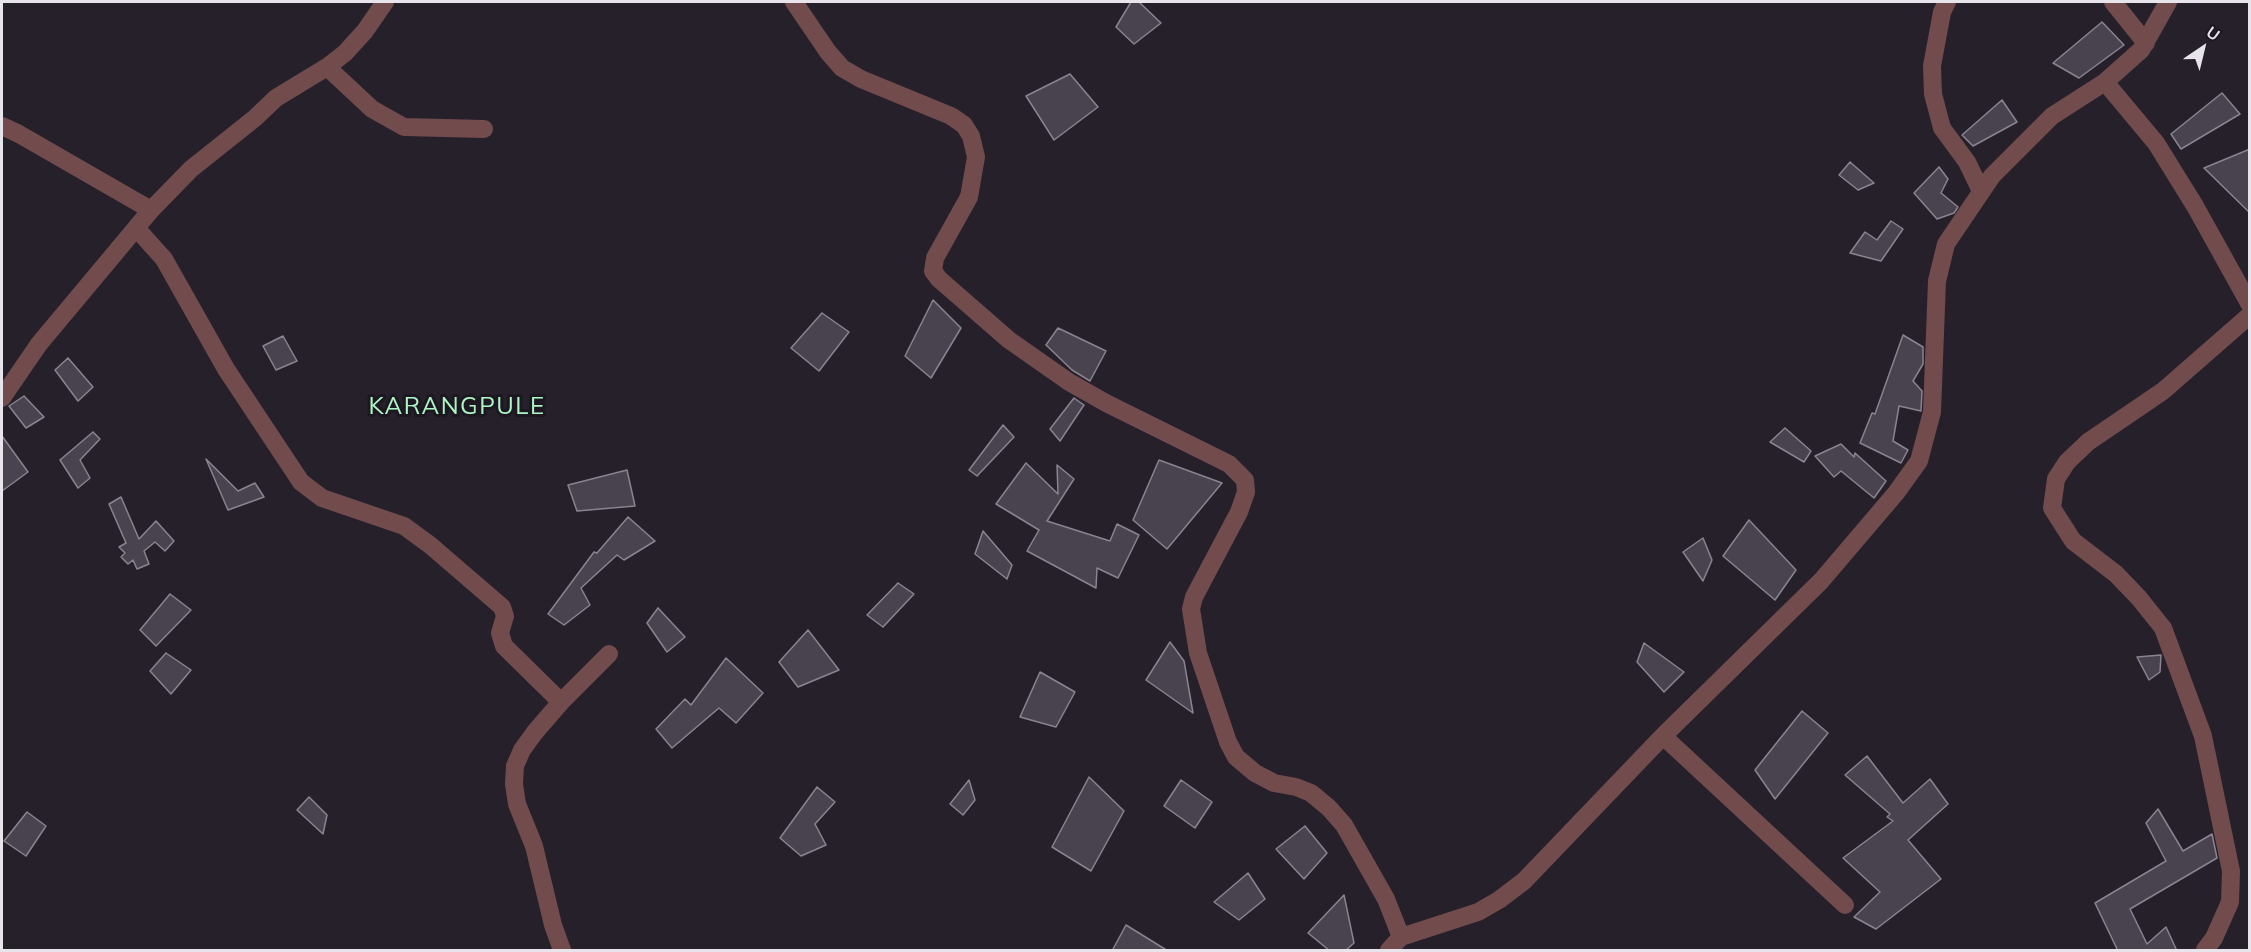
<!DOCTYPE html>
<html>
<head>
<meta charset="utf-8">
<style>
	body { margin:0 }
	#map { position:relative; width:2251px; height:952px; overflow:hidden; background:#26202b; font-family:Mulish,sans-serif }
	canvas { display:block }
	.frame { position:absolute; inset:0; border:3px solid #e8e4ec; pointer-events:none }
	.north { position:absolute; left:2173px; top:18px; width:60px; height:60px; -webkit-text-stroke:4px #1d1721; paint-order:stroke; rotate:35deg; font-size:16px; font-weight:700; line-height:24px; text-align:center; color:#e8e4ec }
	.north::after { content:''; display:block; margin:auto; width:21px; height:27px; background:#e8e4ec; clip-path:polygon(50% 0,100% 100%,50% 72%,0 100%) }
</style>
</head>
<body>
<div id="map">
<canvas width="2251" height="952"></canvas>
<div class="frame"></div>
<div class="north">U</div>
</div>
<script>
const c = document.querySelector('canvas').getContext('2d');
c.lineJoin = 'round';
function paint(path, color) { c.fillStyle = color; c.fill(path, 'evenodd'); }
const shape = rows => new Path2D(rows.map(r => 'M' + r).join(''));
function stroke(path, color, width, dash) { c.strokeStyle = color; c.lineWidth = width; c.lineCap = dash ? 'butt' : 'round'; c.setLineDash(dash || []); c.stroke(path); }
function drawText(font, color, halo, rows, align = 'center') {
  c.font = font + ' Mulish,sans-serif'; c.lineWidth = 6; c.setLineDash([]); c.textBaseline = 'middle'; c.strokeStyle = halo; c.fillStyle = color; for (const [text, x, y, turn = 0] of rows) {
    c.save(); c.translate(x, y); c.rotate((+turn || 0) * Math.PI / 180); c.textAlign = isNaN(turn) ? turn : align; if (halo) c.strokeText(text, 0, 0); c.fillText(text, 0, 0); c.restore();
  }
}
const building = shape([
	[1131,2,1139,2,1161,23,1134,44,1116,27,1131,2],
	[2102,22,2124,45,2079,78,2053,63,2102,22],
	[1070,74,1098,107,1054,140,1026,96,1070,74],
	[2222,93,2240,114,2181,149,2171,134,2222,93],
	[2002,100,2017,122,1973,146,1962,135,2002,100],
	[2250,149,2250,213,2204,168,2250,149],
	[1850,162,1874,183,1858,190,1839,175,1850,162],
	[1939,167,1948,179,1941,193,1958,207,1954,213,1937,219,1914,193,1939,167],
	[1891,221,1903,229,1881,261,1850,253,1865,232,1877,240,1891,221],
	[933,300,961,328,931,378,905,356,933,300],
	[822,313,849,332,819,371,791,348,822,313],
	[1058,328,1106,351,1090,381,1072,370,1046,345,1058,328],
	[1903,335,1923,347,1923,364,1913,381,1922,391,1921,411,1899,406,1893,441,1908,450,1901,463,1860,443,1872,413,1875,414,1903,335],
	[283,336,297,361,276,370,263,346,283,336],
	[68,358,93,387,78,401,55,370,68,358],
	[24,396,44,417,26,428,9,406,24,396],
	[1074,398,1084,405,1060,441,1050,429,1074,398],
	[1003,425,1014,437,977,476,969,470,1003,425],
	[1785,428,1811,451,1804,462,1770,442,1785,428],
	[93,432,100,439,80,460,90,478,78,488,60,460,93,432],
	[2,436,28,472,2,491,2,436],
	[1841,444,1854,457,1855,453,1886,481,1874,498,1841,471,1834,477,1815,456,1841,444],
	[206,459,238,491,255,483,264,497,228,510,206,459],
	[1159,460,1222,483,1167,549,1133,520,1159,460],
	[1026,463,1058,494,1057,465,1074,479,1047,521,1110,541,1117,524,1139,535,1118,578,1097,568,1096,588,1027,551,1039,530,996,504,1026,463],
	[627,470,635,506,577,511,568,485,627,470],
	[121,497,139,539,156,521,174,541,165,551,155,542,144,551,149,564,137,569,133,560,128,564,121,557,125,553,119,547,126,543,109,504,121,497],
	[628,517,655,541,624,560,617,555,581,588,590,605,564,625,548,614,594,552,597,553,628,517],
	[1749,520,1796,570,1775,600,1723,556,1749,520],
	[983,531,1012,565,1007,579,975,554,983,531],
	[1703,538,1712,560,1703,581,1683,552,1703,538],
	[898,583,914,594,883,627,867,615,898,583],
	[170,594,191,610,156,646,140,630,170,594],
	[658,608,685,637,667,652,647,623,658,608],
	[808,630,839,670,798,687,779,662,808,630],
	[1170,642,1184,661,1193,713,1146,680,1170,642],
	[1644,643,1684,672,1664,692,1637,662,1644,643],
	[166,653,191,670,171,694,150,671,166,653],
	[2161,655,2160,672,2149,680,2137,657,2161,655],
	[726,658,763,693,736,723,719,708,672,748,656,729,685,699,691,705,726,658],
	[1040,672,1075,692,1056,727,1020,717,1040,672],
	[1802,711,1828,733,1775,799,1755,770,1802,711],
	[1867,756,1903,803,1930,779,1948,804,1908,840,1941,879,1876,929,1854,917,1880,892,1843,858,1893,821,1887,817,1890,814,1845,775,1867,756],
	[1089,777,1124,811,1091,871,1052,847,1089,777],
	[969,780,975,800,963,815,950,804,969,780],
	[1181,780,1212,802,1195,828,1164,806,1181,780],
	[817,787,835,802,815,824,826,845,801,856,780,838,817,787],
	[309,797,327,815,323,834,297,810,309,797],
	[2158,809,2183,851,2212,834,2217,858,2130,909,2147,944,2166,927,2177,951,2118,951,2095,903,2166,861,2146,823,2158,809],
	[27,812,46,826,26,856,4,841,27,812],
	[1305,826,1327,853,1304,879,1276,849,1305,826],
	[1248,873,1265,899,1239,920,1214,902,1248,873],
	[1344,895,1354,943,1345,951,1330,951,1308,933,1344,895],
	[1126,925,1168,951,1112,951,1126,925]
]);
paint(building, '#49434f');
stroke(building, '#8a8391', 1.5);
stroke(shape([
	[794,2,828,52,842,68,861,79,951,116,964,125,971,136,976,157,969,197,935,258,933,271,939,279,1009,340,1069,382,1106,403,1229,464,1245,480,1246,492,1239,512,1194,597,1191,609,1198,653,1228,742,1236,757,1255,773,1274,783,1296,787,1311,793,1329,808,1344,825,1386,899,1401,937],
	[1947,2,1942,12,1932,66,1933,94,1942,128,1967,162,1981,191],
	[2113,2,2146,43],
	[327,67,372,109,404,127,484,129],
	[2105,82,2156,143,2195,206,2250,305],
	[2,126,19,134,151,210],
	[137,229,164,259,226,369,301,482,322,498,404,526,430,545,502,607,505,616,500,633,504,646,561,702],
	[2,398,39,344,151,210,191,169,255,118,276,98,327,67,345,53,365,31,385,2],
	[1663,736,1845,905],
	[562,950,553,925,534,846,517,804,514,784,515,766,522,750,535,732,561,702,609,654],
	[1389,950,1401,937,1478,912,1499,900,1524,881,1663,736,1821,581,1896,493,1919,461,1932,412,1937,281,1946,244,1992,176,2052,116,2105,82,2141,50,2168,2],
	[2205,950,2214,938,2230,902,2231,871,2203,736,2163,628,2139,598,2116,574,2073,541,2052,508,2056,479,2067,462,2088,442,2163,391,2250,315]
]), '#724b4d', 18);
c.letterSpacing = '1.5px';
drawText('24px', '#adf6c4', '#1d1721', [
	["KARANGPULE",457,407]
]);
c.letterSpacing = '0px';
</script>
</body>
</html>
